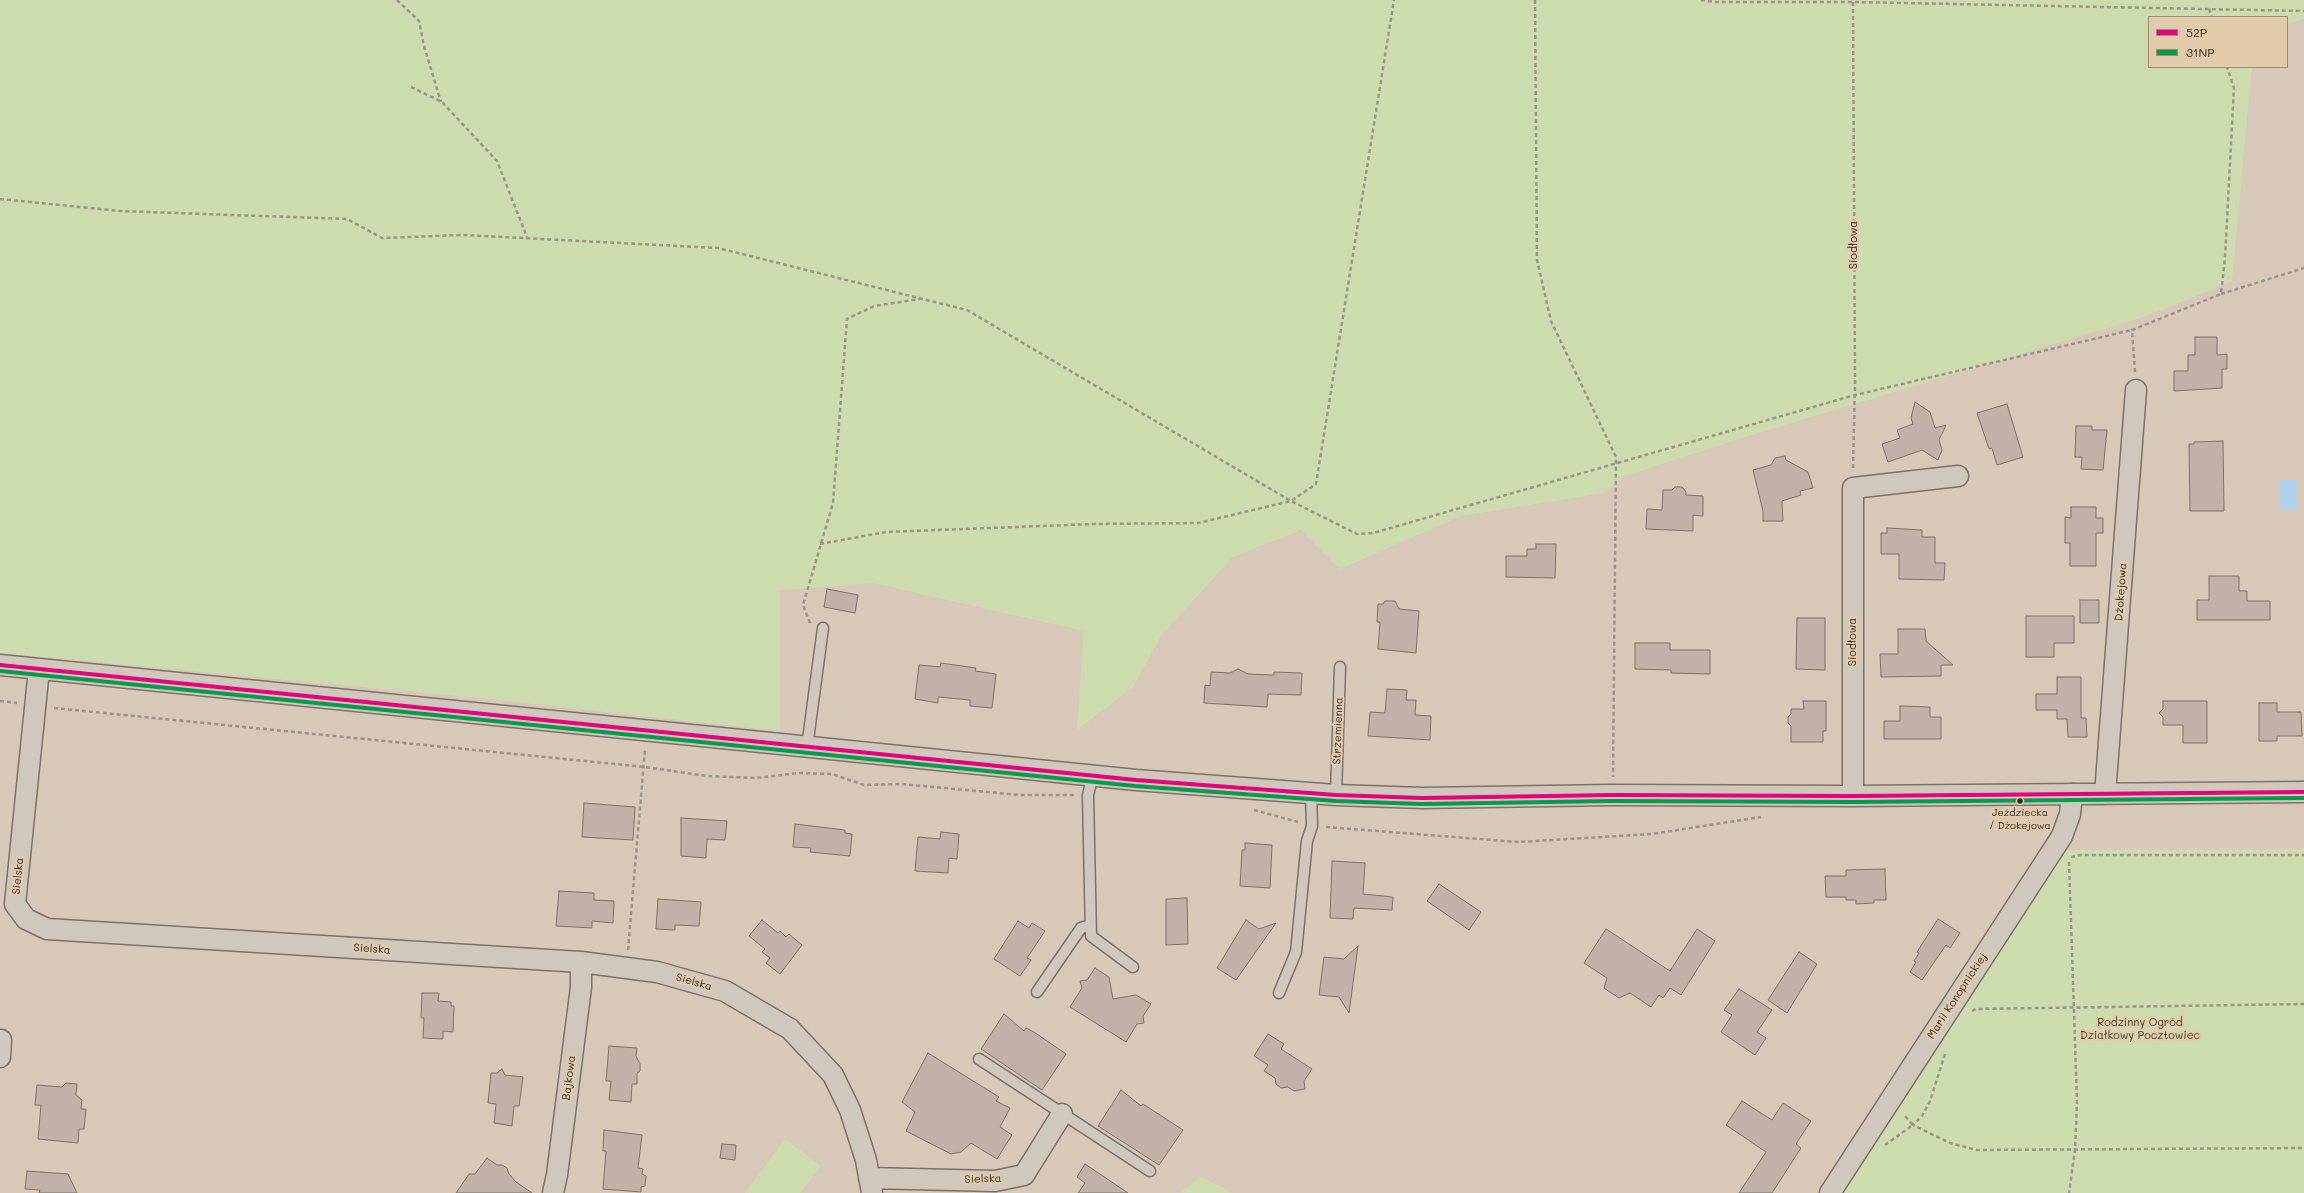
<!DOCTYPE html>
<html>
<head>
<meta charset="utf-8">
<style>
	body { margin:0 }
	#map { position:relative; width:2304px; height:1193px; overflow:hidden; background:#d8c8b8; font-family:Mali,sans-serif }
	canvas { display:block }
	.legend { position:absolute; left:2148px; top:16px; width:140px; height:52px; box-sizing:border-box; background:#e1cbab; border:1px solid #9f8b73; margin:0; padding:5px 7px; list-style:none; font-size:12px; color:#3b2a1e }
	.legend li { display:flex; align-items:center; gap:8px; height:20px }
	.legend b { width:20px; border:1px solid #9f8b73 }
</style>
</head>
<body>
<div id="map">
<canvas width="2304" height="1193"></canvas>
<ul class="legend">
<li><b style="height:5px;background:#e5007d"></b>52P</li>
<li><b style="height:5px;background:#069a4c"></b>31NP</li>
</ul>
</div>
<script>
const c = document.querySelector('canvas').getContext('2d');
c.lineJoin = 'round';
function paint(path, color) { c.fillStyle = color; c.fill(path, 'evenodd'); }
const shape = rows => new Path2D(rows.map(r => 'M' + r).join(''));
function stroke(path, color, width, dash) { c.strokeStyle = color; c.lineWidth = width; c.lineCap = dash ? 'butt' : 'round'; c.setLineDash(dash || []); c.stroke(path); }
function drawText(font, color, halo, rows, align = 'center') {
  c.font = font + ' Mali,sans-serif'; c.lineWidth = 4; c.setLineDash([]); c.textBaseline = 'middle'; c.strokeStyle = halo; c.fillStyle = color; for (const [text, x, y, turn = 0] of rows) {
    c.save(); c.translate(x, y); c.rotate((+turn || 0) * Math.PI / 180); c.textAlign = isNaN(turn) ? turn : align; if (halo) c.strokeText(text, 0, 0); c.fillText(text, 0, 0); c.restore();
  }
}
paint(shape([
	[0,0,2304,0,2304,19,2287,24,2287,17,2149,17,2149,67,2252,67,2232,281,2147,316,1745,437,1625,476,1604,493,1461,516,1340,569,1301,530,1233,557,1162,634,1133,687,1077,730,1084,631,873,583,780,590,780,731,490,699,0,653],
	[2304,849,2304,1193,1839,1193,2061,850],
	[785,1139,821,1166,800,1193,745,1193],
	[1202,1178,1222,1187,1231,1193,1182,1193,1184,1189]
]), '#cddcaf');
paint(shape([
	[2279,480,2297,480,2297,510,2279,510]
]), '#aed2e8');
const building = shape([
	[2195,337,2217,337,2217,355,2227,354,2227,369,2222,369,2222,388,2174,391,2174,371,2188,371,2188,355,2195,355,2195,337],
	[1915,402,1930,412,1935,428,1946,425,1939,440,1942,450,1938,460,1922,450,1888,462,1882,444,1900,438,1897,430,1913,424,1911,418,1915,402],
	[2007,404,2023,457,1997,465,1992,448,1989,449,1977,413,2007,404],
	[2076,426,2092,426,2092,430,2107,430,2103,470,2081,469,2082,457,2075,457,2076,426],
	[2223,441,2224,511,2190,511,2189,444,2194,444,2194,442,2223,441],
	[1785,456,1786,460,1808,472,1813,488,1800,491,1801,495,1782,501,1783,521,1763,521,1763,511,1753,470,1771,465,1775,458,1785,456],
	[1675,487,1682,487,1686,492,1686,495,1703,496,1703,516,1693,515,1693,531,1646,529,1647,509,1662,510,1663,490,1672,490,1675,487],
	[2071,507,2096,507,2096,518,2103,518,2103,533,2096,533,2096,566,2070,566,2070,543,2065,543,2065,517,2071,518,2071,507],
	[1887,528,1922,530,1922,537,1935,537,1935,563,1945,563,1944,580,1899,579,1899,554,1881,554,1881,533,1887,533,1887,528],
	[1536,544,1556,544,1555,578,1506,577,1506,556,1527,556,1527,549,1536,549,1536,544],
	[2209,576,2239,576,2239,591,2247,591,2247,601,2270,601,2270,620,2197,620,2197,600,2209,600,2209,576],
	[827,589,858,595,855,613,824,607,827,589],
	[2080,600,2099,600,2099,623,2080,623,2080,600],
	[1385,601,1395,601,1399,609,1419,611,1416,653,1378,649,1380,622,1377,622,1378,604,1383,604,1385,601],
	[2026,616,2074,616,2074,643,2054,643,2054,657,2026,657,2026,616],
	[1797,618,1825,618,1825,670,1796,669,1797,618],
	[1898,629,1925,629,1926,641,1953,665,1941,665,1941,676,1881,677,1880,654,1898,654,1898,629],
	[1635,643,1670,643,1670,650,1710,650,1710,674,1671,673,1671,670,1635,669,1635,643],
	[941,663,976,668,975,671,996,674,992,708,970,706,970,700,938,697,938,703,915,699,919,665,940,667,941,663],
	[1238,669,1248,674,1274,675,1274,672,1302,673,1301,695,1268,694,1267,707,1204,703,1205,685,1210,686,1211,672,1230,673,1238,669],
	[2057,677,2081,677,2081,718,2086,718,2087,737,2068,737,2067,719,2057,719,2057,710,2036,710,2036,694,2057,694,2057,677],
	[1387,689,1407,690,1406,700,1416,700,1415,715,1431,716,1430,740,1368,736,1370,712,1385,713,1387,689],
	[1803,701,1826,701,1826,731,1823,731,1823,742,1791,742,1791,726,1788,723,1788,717,1791,714,1791,709,1804,709,1803,701],
	[2163,701,2207,701,2207,743,2183,743,2183,725,2163,725,2163,717,2159,713,2163,709,2163,701],
	[2259,703,2277,703,2277,712,2301,712,2302,736,2277,736,2277,741,2259,741,2259,703],
	[1900,706,1930,707,1930,717,1941,717,1941,739,1884,739,1884,721,1900,721,1900,706],
	[584,803,635,807,633,840,582,837,584,803],
	[681,818,727,821,725,840,707,839,706,858,681,856,681,818],
	[795,824,845,830,845,833,852,834,850,856,810,852,811,848,793,847,795,824],
	[941,832,959,834,957,859,949,858,948,873,915,871,918,837,940,839,941,832],
	[1245,843,1272,845,1270,888,1240,886,1242,850,1245,850,1245,843],
	[1332,861,1365,863,1363,894,1393,897,1392,910,1354,908,1353,919,1330,918,1332,861],
	[1885,869,1886,900,1874,900,1874,903,1856,904,1856,900,1846,900,1846,897,1826,897,1825,876,1846,876,1846,870,1885,869],
	[1439,884,1481,912,1469,930,1427,901,1439,884],
	[559,891,594,893,594,900,614,901,613,923,592,921,592,928,556,926,559,891],
	[1187,898,1188,944,1166,945,1166,899,1187,898],
	[658,899,701,902,699,926,675,925,675,930,656,929,658,899],
	[1938,919,1960,933,1950,948,1946,945,1922,980,1910,972,1916,962,1914,961,1919,953,1917,952,1938,919],
	[762,920,778,933,780,931,786,937,789,934,802,945,780,974,766,963,770,958,762,952,765,949,749,936,762,920],
	[1246,920,1259,929,1276,923,1236,980,1217,968,1246,920],
	[1018,921,1029,928,1032,923,1045,931,1027,958,1031,960,1020,976,994,959,1018,921],
	[1606,929,1670,971,1697,929,1715,941,1681,995,1670,988,1663,998,1659,995,1651,1007,1630,993,1619,998,1604,988,1607,978,1584,963,1606,929],
	[1358,946,1349,1013,1339,997,1319,995,1324,957,1344,959,1358,946],
	[1799,952,1817,964,1787,1013,1768,1000,1799,952],
	[1095,968,1109,977,1113,999,1136,995,1151,1004,1143,1016,1144,1023,1137,1024,1126,1042,1070,1007,1082,988,1080,981,1087,980,1095,968],
	[1739,989,1772,1010,1757,1032,1766,1038,1755,1055,1721,1032,1732,1015,1724,1010,1739,989],
	[422,993,439,993,438,1001,451,1002,451,1006,454,1006,453,1032,443,1031,443,1039,423,1038,424,1018,421,1018,422,993],
	[1004,1014,1024,1031,1026,1028,1034,1032,1066,1054,1042,1090,981,1049,1004,1014],
	[1268,1034,1284,1044,1281,1049,1312,1069,1304,1081,1305,1089,1294,1091,1288,1087,1281,1088,1276,1084,1275,1078,1264,1071,1268,1065,1254,1056,1268,1034],
	[609,1046,637,1048,636,1056,640,1064,640,1071,637,1073,637,1084,632,1084,631,1102,609,1100,611,1081,606,1081,609,1046],
	[928,1053,999,1097,996,1101,1010,1108,1000,1127,1012,1135,997,1159,971,1143,961,1152,951,1154,906,1131,915,1112,902,1102,928,1053],
	[502,1069,505,1075,523,1077,519,1106,514,1106,512,1126,494,1123,496,1104,488,1103,491,1073,497,1073,502,1069],
	[66,1083,77,1084,76,1095,82,1100,81,1109,86,1109,84,1129,79,1129,78,1143,38,1139,41,1105,35,1105,37,1085,62,1087,66,1083],
	[1121,1090,1141,1106,1143,1104,1183,1130,1159,1165,1098,1126,1121,1090],
	[1742,1101,1772,1120,1783,1103,1811,1121,1796,1144,1801,1148,1772,1193,1739,1193,1766,1152,1726,1125,1742,1101],
	[604,1130,642,1135,638,1168,643,1169,642,1174,646,1176,645,1186,641,1187,641,1192,603,1189,606,1151,603,1151,604,1130],
	[722,1144,736,1145,735,1160,720,1158,722,1144],
	[487,1158,497,1165,502,1165,507,1168,509,1174,516,1182,532,1193,456,1193,469,1174,475,1174,487,1158],
	[1085,1164,1128,1193,1078,1193,1085,1183,1077,1177,1085,1164],
	[27,1171,68,1174,77,1193,39,1193,40,1190,25,1189,27,1171]
]);
paint(building, '#c2b1a6');
stroke(building, '#7d7268', 1);
const service = shape([
	[807,747,823,628],
	[1093,775,1088,795,1091,936,1133,967],
	[1336,795,1340,667],
	[1037,992,1081,928,1090,925],
	[1279,993,1296,952,1307,841,1312,826,1311,793],
	[979,1059,1150,1171]
]);
const minor = shape([
	[0,665,1136,780,1336,795,1422,798,1612,795,1853,796,2304,792],
	[39,669,15,904,26,919,47,929,581,962,657,972,725,991,790,1029,833,1075,850,1110,866,1160,872,1193],
	[2105,794,2136,390],
	[1853,796,1853,488,1958,476],
	[0,1057,1,1040],
	[869,1178,995,1181,1024,1175,1062,1114],
	[553,1193,557,1175,581,987,581,962],
	[1830,1193,2062,836,2070,814,2072,794]
]);
stroke(service, '#7d7268', 13);
stroke(minor, '#7d7268', 23);
stroke(shape([
	[397,0,419,21,424,46,441,102],
	[1535,0,1537,260,1551,321,1616,457,1613,777],
	[1701,0,1715,2,1853,2,2304,11],
	[1853,2,1855,383,1853,469],
	[2209,9,2212,17],
	[411,87,442,102,497,161,527,237],
	[0,199,120,211,347,219,382,238,463,235,718,248,967,310,1291,501,1316,484,1394,0],
	[2221,294,2304,268],
	[2135,372,2132,330,2221,294,2225,258,2234,88,2227,67],
	[820,544,886,532,1093,524,1198,523,1291,501,1357,534,1373,533,1855,395,2132,330],
	[810,623,803,605,833,503,847,319,874,306,920,299],
	[0,701,17,703],
	[54,708,645,767,707,776,756,778,799,773,832,774,864,785,901,784,1020,795,1074,795],
	[1254,810,1298,822],
	[1326,827,1518,842,1652,834,1761,817],
	[2071,857,2080,855,2304,855],
	[2069,862,2077,1102,2075,1150,2069,1193],
	[628,950,645,749],
	[1972,1011,1976,1009,2304,1004],
	[1945,1054,1930,1101,1922,1116,1913,1125,1950,1143,1977,1150,2304,1148],
	[1885,1145,1913,1125,1904,1115]
]), '#9c9389', 2.5, [4, 3]);
stroke(service, '#d0c8bc', 10);
stroke(minor, '#d0c8bc', 20);
stroke(shape([
	[0,665,1136,780,1336,795,1422,798,1612,795,1853,796,2304,792]
]), '#e5007d', 4);
stroke(shape([
	[0,671,1135,786,1336,801,1422,804,1612,801,1853,802,2304,798]
]), '#069a4c', 4);
for (const [x, y, r, color] of [
	[2020,801,3.5,"#3b2a1e"]
]) { const dot = new Path2D(); dot.arc(x, y, r, 0, 2 * Math.PI); c.fillStyle = color; c.fill(dot); stroke(dot, '#e1cbab', 1.5); }
drawText('10px', '#3b2a1e', '#e1cbab', [
	["Jeździecka",2020,813],
	["/ Dżokejowa",2020,826]
]);
drawText('11px', '#3b2a1e', '#e1cbab', [
	["Siodłowa",1854,245,-90],
	["Dżokejowa",2121,592,-86],
	["Siodłowa",1853,642,-90],
	["Strzemienna",1338,731,-88],
	["Sielska",18,876,-84],
	["Sielska",372,949,4],
	["Sielska",694,982,16],
	["Marii Konopnickiej",1957,996,-57],
	["Bajkowa",569,1078,-83],
	["Sielska",983,1179,-2]
]);
drawText('11px', '#493d2c', '#e1cbab', [
	["Rodzinny Ogród",2140,1023],
	["Działkowy Pocztowiec",2140,1036]
]);
</script>
</body>
</html>
